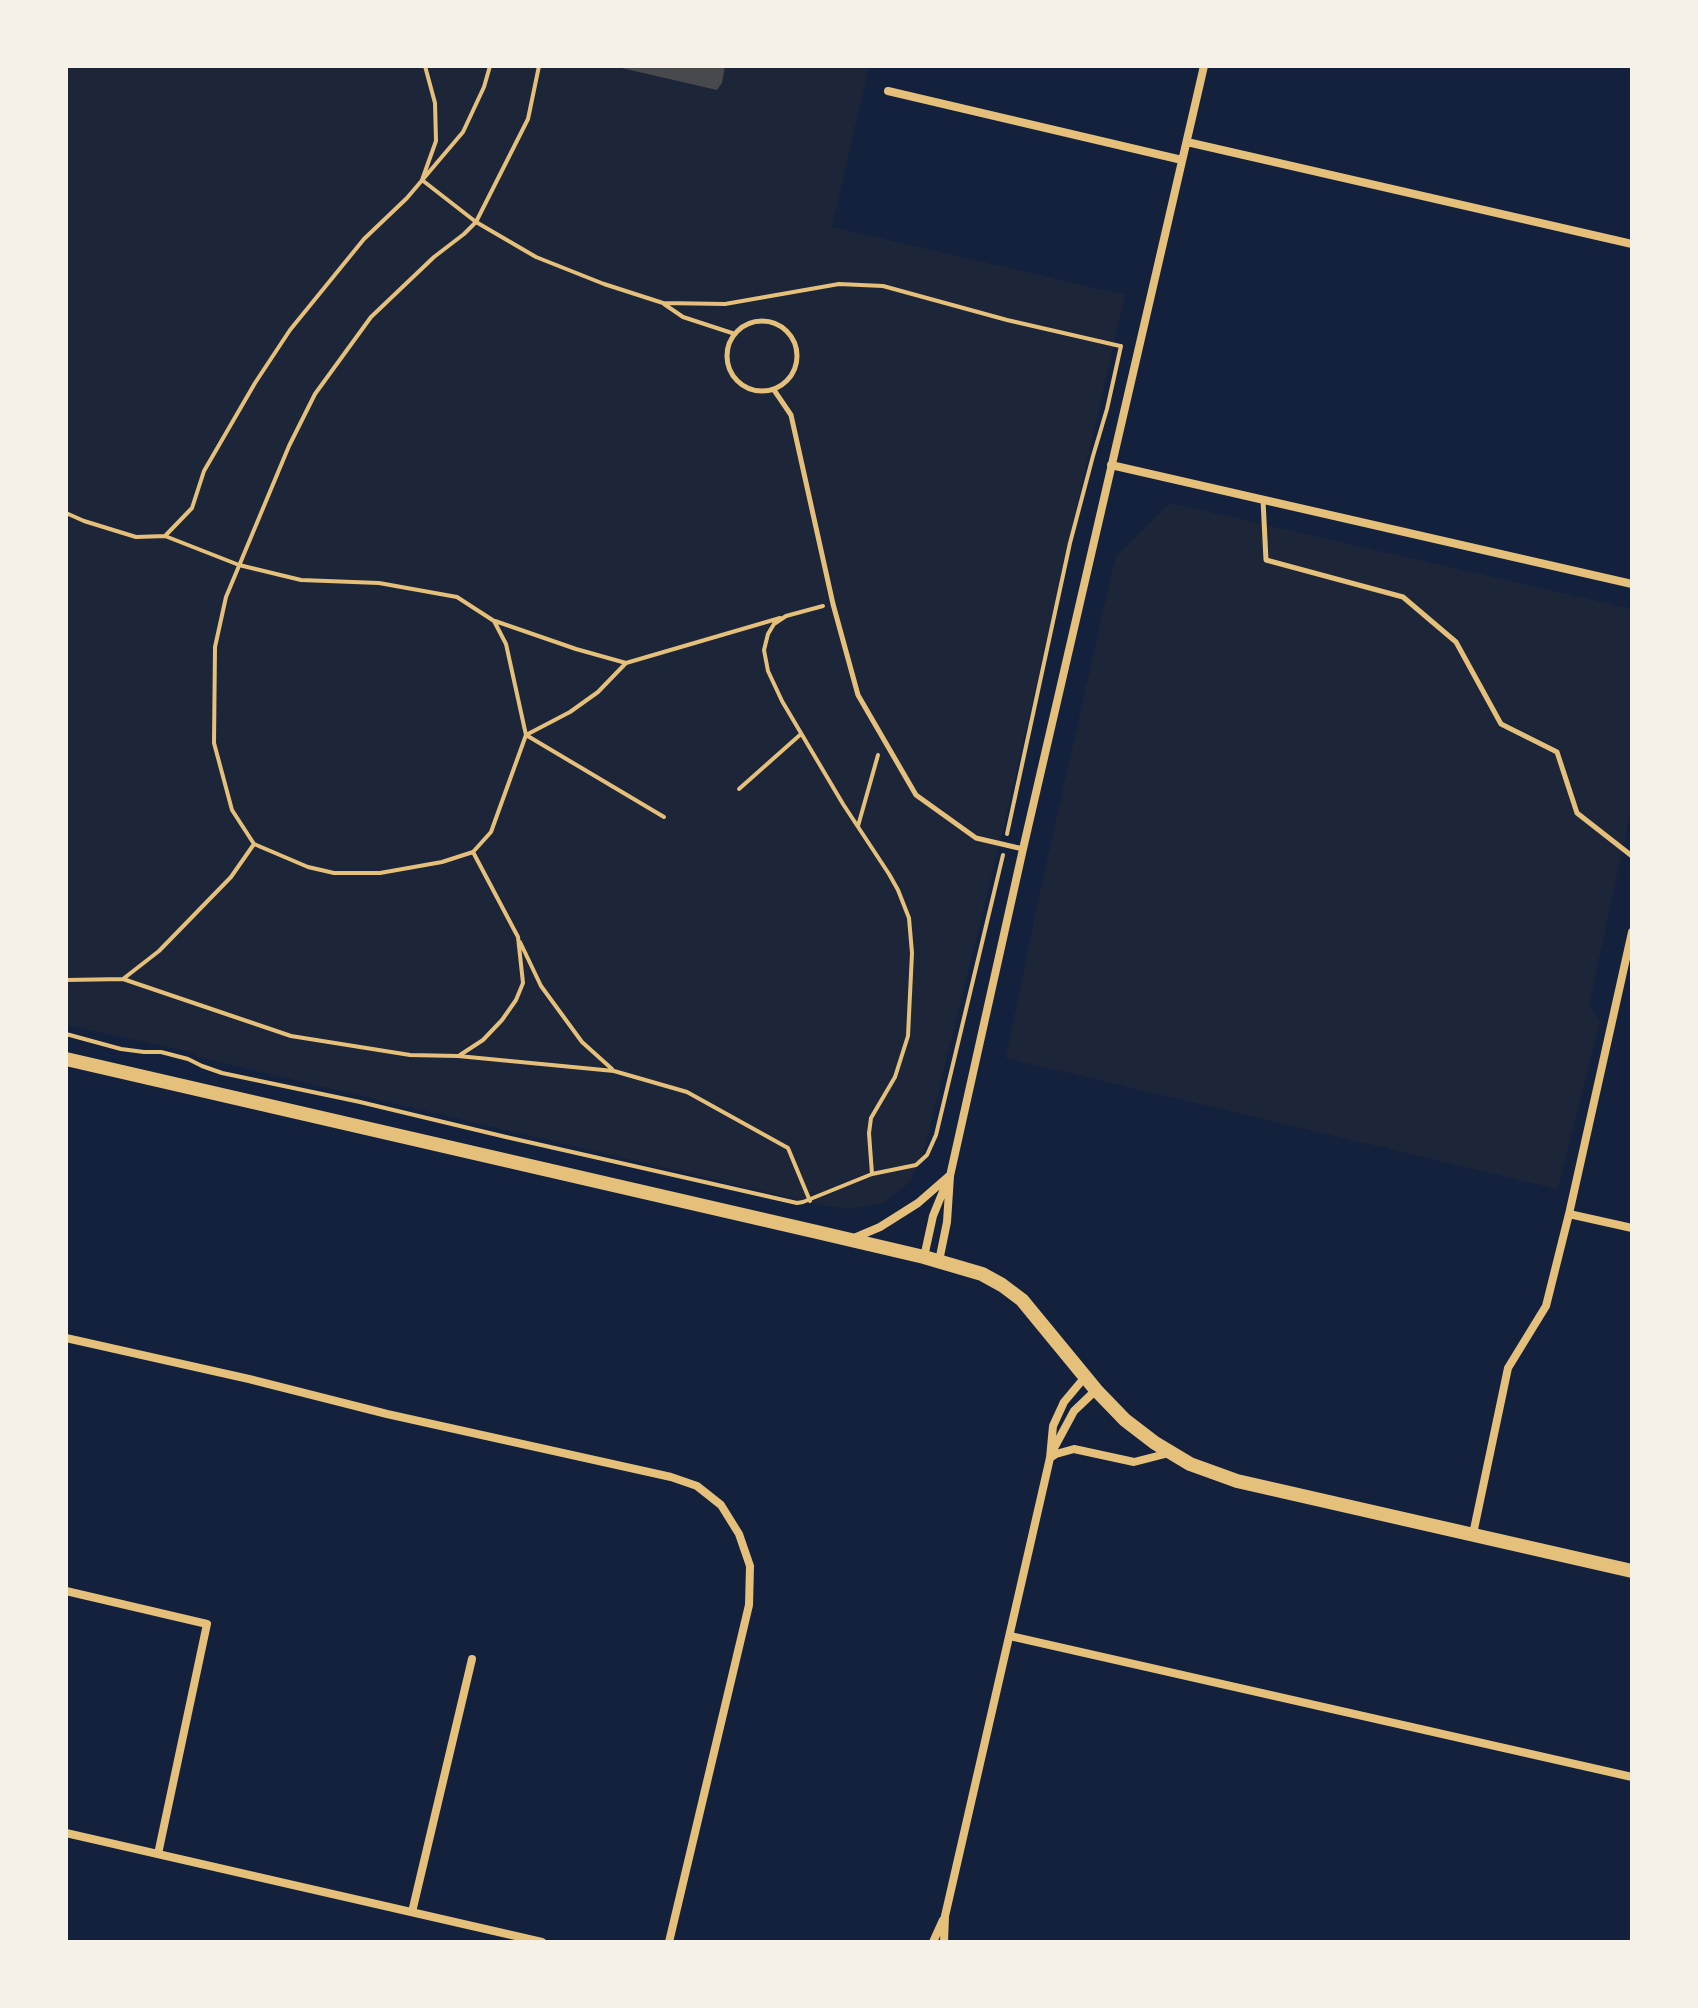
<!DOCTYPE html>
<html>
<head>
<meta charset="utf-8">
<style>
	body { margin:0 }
	#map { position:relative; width:1698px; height:2008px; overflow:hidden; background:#14213d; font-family:Arial,sans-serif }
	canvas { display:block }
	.frame { position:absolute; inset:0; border:68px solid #f6f1e7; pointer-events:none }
</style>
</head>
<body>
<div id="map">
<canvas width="1698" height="2008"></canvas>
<div class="frame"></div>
</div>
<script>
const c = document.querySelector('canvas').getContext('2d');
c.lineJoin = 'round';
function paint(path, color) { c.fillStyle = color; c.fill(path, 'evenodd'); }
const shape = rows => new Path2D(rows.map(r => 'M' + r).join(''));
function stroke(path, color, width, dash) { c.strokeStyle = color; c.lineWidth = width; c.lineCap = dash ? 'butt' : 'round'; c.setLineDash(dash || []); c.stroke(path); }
paint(shape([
	[66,66,869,66,832,227,1125,295,1004,826,925,1147,911,1181,884,1203,855,1208,830,1207,198,1057,191,1052,66,1025],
	[1170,503,1632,609,1632,804,1589,1006,1600,1022,1558,1189,1006,1058,1039,896,1115,558]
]), '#1d2539');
paint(shape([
	[613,66,725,66,722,83,717,90]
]), '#48494c');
stroke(shape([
	[425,66,435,103,436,141,422,180,476,222,536,257,604,284,663,303,725,304,839,284,883,286,1007,320,1120,346],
	[664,304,683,317,735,334],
	[66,513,84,521,136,537,165,536,192,508,204,471,255,383,290,330,364,239,407,198,463,132,484,87,490,66],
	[165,536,239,565,301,580,379,583,457,597,494,621,506,644,526,735,491,832,473,852,442,862,380,873,334,873,308,867,254,844],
	[823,606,786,616,774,624,768,634,764,650,768,671,782,701,843,804,889,874,898,890,909,918,912,953,908,1036,895,1077,871,1118,869,1133,872,1174],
	[495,621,576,649,626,663],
	[526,735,570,712,598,692,626,663,780,618],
	[526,735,664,817],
	[739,789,801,734],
	[858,826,878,755],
	[1007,834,1070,543,1093,456,1107,409,1121,346],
	[520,942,541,986,582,1042,612,1069],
	[123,979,291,1036,410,1055,458,1056,614,1071,687,1092,788,1148,810,1201],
	[66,980,123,979,159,951,231,877,254,844,232,810,214,743,215,647,226,597,289,446,315,394,371,317,434,257,464,234,476,222,528,119,539,66],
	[66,1034,121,1049,144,1052,161,1052,188,1059,202,1066,222,1073,360,1102,506,1137,797,1203,803,1202,872,1174,916,1165,927,1155,936,1135,1003,855],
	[460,1055,483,1040,502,1020,516,1000,523,983,518,937,473,852]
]), '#e5c07b', 4);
stroke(shape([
	'727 356a35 35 0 1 1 70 0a35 35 0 1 1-70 0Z',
	[774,390,791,415,833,604,858,695,916,795,976,838,1023,849],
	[1263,500,1266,560,1403,597,1456,642,1501,724,1557,752,1577,813,1632,856]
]), '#e5c07b', 5);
stroke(shape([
	[888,91,1182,160],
	[1187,142,1632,244],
	[1111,465,1632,584],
	[1569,1214,1632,1228],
	[854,1238,880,1227,918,1203,949,1176],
	[924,1257,933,1216,946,1184],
	[939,1261,947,1222,950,1176,1023,849,1204,66],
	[66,1338,249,1379,387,1414,671,1477,697,1486,721,1505,739,1534,750,1566,749,1605,669,1942],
	[1053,1450,1074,1411,1096,1390],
	[1050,1458,1056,1454,1074,1449,1134,1462,1169,1453],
	[1473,1534,1508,1368,1546,1306,1569,1214,1632,932],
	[66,1591,207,1624,158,1854],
	[1010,1636,1632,1777],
	[66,1833,542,1942],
	[412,1912,472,1659],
	[933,1942,943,1920],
	[944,1942,945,1916,1050,1458,1053,1426,1064,1402,1085,1377]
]), '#e5c07b', 8);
stroke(shape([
	[66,1059,817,1232,924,1257,982,1274,1002,1285,1022,1300,1096,1390,1125,1420,1155,1443,1190,1464,1237,1481,1632,1571]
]), '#e5c07b', 14);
</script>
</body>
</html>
